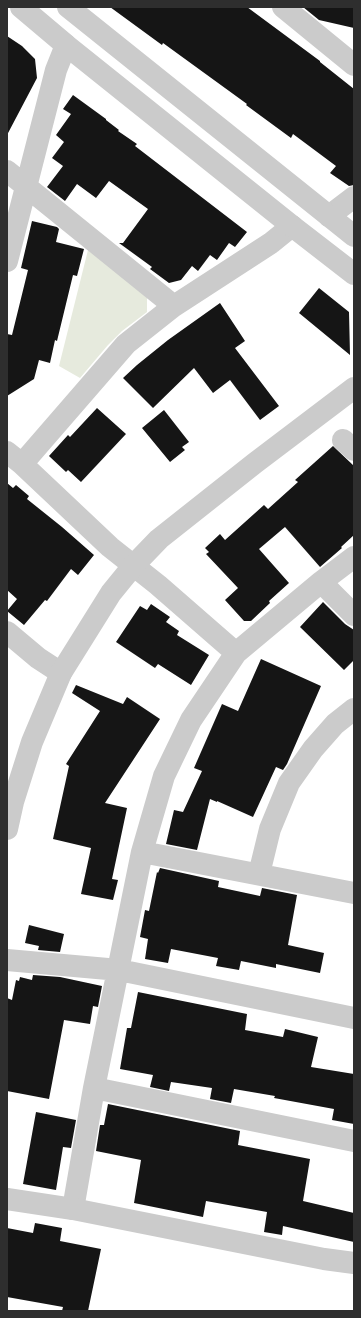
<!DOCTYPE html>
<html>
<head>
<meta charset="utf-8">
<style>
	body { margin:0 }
	#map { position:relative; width:361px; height:1318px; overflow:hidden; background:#fff; font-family:Jost,sans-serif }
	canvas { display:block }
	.frame { position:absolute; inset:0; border:8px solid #2e2e2e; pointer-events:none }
</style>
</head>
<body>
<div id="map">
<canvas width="361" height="1318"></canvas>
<div class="frame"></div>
</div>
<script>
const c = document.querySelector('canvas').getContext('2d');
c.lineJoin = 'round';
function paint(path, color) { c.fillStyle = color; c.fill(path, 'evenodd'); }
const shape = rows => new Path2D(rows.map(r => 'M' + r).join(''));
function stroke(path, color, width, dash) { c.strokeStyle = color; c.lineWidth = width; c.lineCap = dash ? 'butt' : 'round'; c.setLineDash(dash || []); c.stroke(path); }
paint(shape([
	[88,250,147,296,147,312,122,331,108,345,80,378,59,366]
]), '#e6eadd');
paint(shape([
	[110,7,247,7,320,61,320,62,354,89,354,185,349,186,330,173,336,166,293,134,291,138,246,105,247,104,163,43,162,45],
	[303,7,354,7,354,28,319,20],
	[7,36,22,46,35,59,37,78,7,135],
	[73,95,106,119,106,120,119,130,118,131,137,144,135,146,247,232,235,247,229,243,217,260,210,255,198,271,192,266,181,280,169,283,150,269,152,267,119,243,123,243,148,209,109,181,96,198,77,184,65,201,47,187,63,166,52,158,64,142,56,135,71,114,63,109],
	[32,221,57,227,59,229,56,242,84,249,77,276,73,275,57,341,55,340,50,363,39,360,34,379,7,396,7,334,12,335,28,270,21,268],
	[319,288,349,312,350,355,299,313],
	[220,303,245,341,235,348,279,406,260,420,230,380,213,393,194,368,153,408,123,378,137,365,168,340],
	[97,408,126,434,81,482,68,470,66,472,49,456,68,435,70,437],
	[164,410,189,442,182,447,185,450,170,462,142,428],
	[333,446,354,466,354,535,341,547,342,548,320,567,285,527,259,549,289,583,269,601,270,603,251,621,244,621,225,600,238,588,206,554,209,552,205,548,220,534,225,540,264,505,268,509,298,482,295,480],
	[7,483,13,488,16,485,29,496,27,499,62,527,94,555,78,575,71,569,47,601,45,600,24,625,7,611,17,599,7,590],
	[323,602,345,624,354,630,354,660,344,670,300,627],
	[151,604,170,617,166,622,179,631,177,635,209,655,191,685,158,664,155,668,116,642,140,606,147,610],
	[261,659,321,686,287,764,283,770,276,767,253,817,217,801,217,802,210,799,197,850,166,844,174,810,183,812,202,771,194,768,222,704,238,711],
	[76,685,123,704,127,697,160,719,105,803,127,808,112,879,118,880,113,900,81,894,91,848,53,839,69,766,66,764,100,711,72,693],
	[160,868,219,881,218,887,260,896,262,888,297,895,288,945,324,953,320,973,276,964,276,968,241,961,239,970,216,966,218,958,171,949,168,963,145,959,148,939,140,937,145,910,149,911,157,872,158,873],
	[29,925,64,934,60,952,38,950,39,946,25,943],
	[33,975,60,977,102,986,98,1007,93,1006,90,1024,64,1020,49,1099,7,1091,7,998,12,1000,16,980,19,981,20,977,32,980],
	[138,992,247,1014,245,1030,283,1037,285,1029,318,1037,311,1067,354,1074,354,1124,332,1120,334,1109,274,1098,275,1096,234,1089,231,1103,210,1099,212,1088,171,1082,169,1091,150,1087,153,1075,120,1069,127,1028,131,1028],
	[108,1104,240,1131,238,1145,310,1159,303,1201,354,1213,354,1242,283,1226,282,1235,264,1232,267,1212,206,1201,203,1217,134,1203,141,1160,96,1151,100,1125,104,1125],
	[36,1112,76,1120,71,1148,63,1147,56,1190,23,1184],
	[35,1223,62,1228,60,1241,101,1249,88,1311,62,1311,63,1307,7,1297,7,1228,33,1233]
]), '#151515');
stroke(shape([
	[283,7,354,65],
	[7,171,174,306],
	[329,216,354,197],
	[7,261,56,70,66,45],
	[343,440,354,450],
	[7,452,22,464,110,547,158,585,236,653],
	[22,464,126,344,174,306,271,243,292,226],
	[321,582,354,615],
	[7,632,38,658,61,673],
	[142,852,354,893],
	[259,874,270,829,289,783,313,749,335,724,354,709],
	[7,960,119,970,354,1018],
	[94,1088,354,1141],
	[73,1209,94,1088,142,852,164,776,191,720,236,653,321,582,354,557]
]), '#cbcbcb', 22);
stroke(shape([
	[21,7,66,45,292,226,354,274],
	[68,7,354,236],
	[7,829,13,802,32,742,61,673,111,593,133,566,159,539,255,463,354,388],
	[7,1199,73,1209,324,1259,354,1263]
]), '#cbcbcb', 22);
</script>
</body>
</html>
